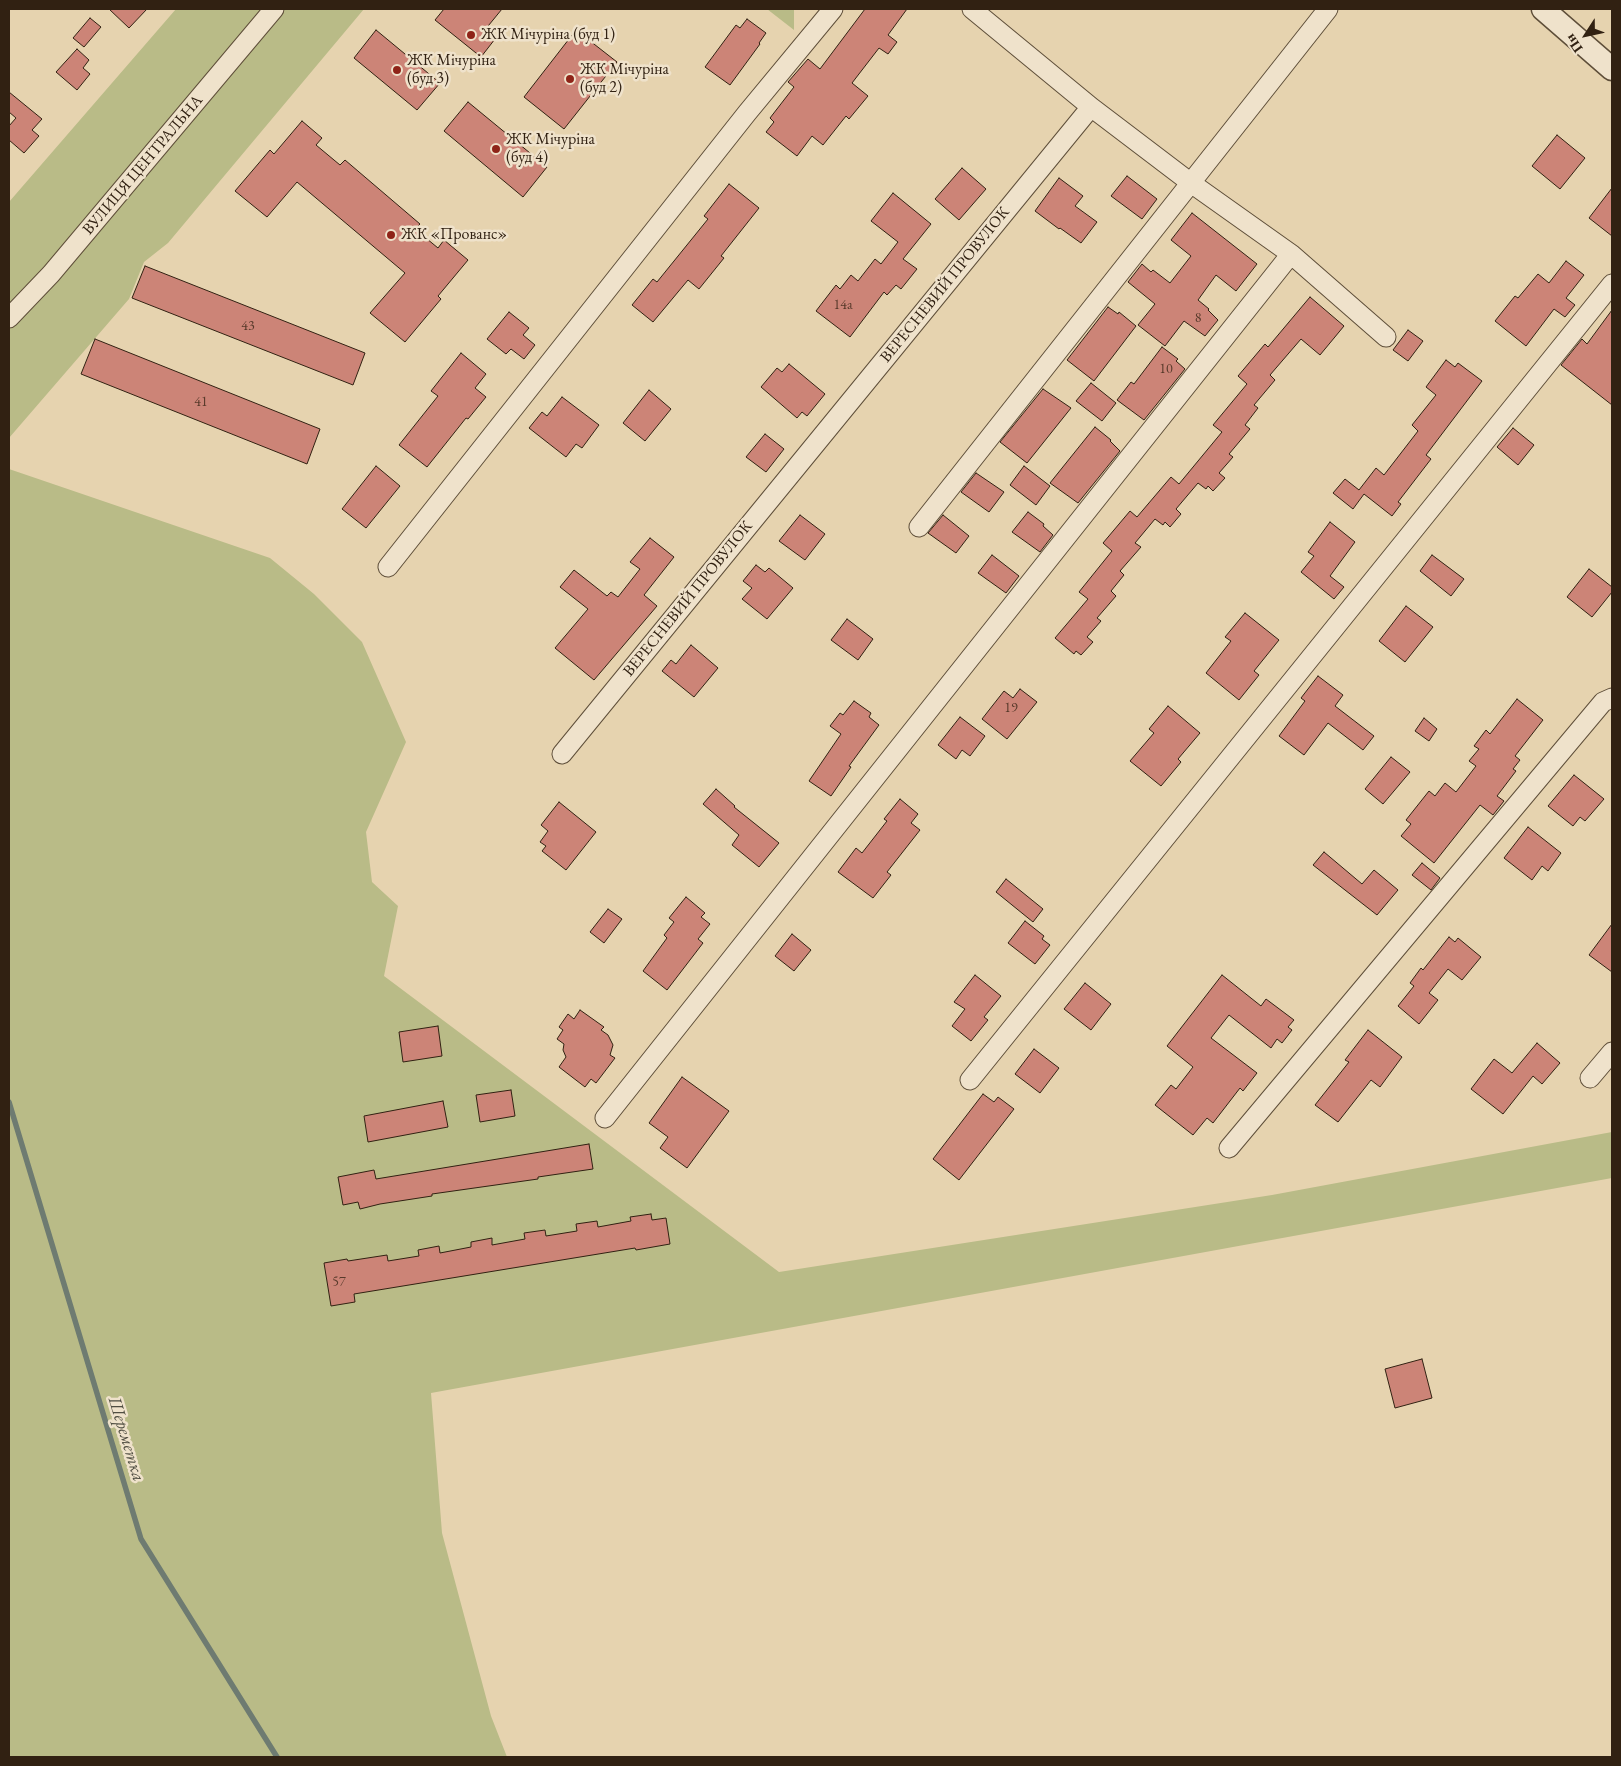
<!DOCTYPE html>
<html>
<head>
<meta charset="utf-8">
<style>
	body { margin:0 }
	#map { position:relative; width:1621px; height:1766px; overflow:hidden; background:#e6d3af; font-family:"EB Garamond",serif }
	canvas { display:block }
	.frame { position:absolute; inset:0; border:10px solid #312112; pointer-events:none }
	.north { position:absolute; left:1561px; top:10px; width:50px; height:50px; -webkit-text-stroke:4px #efe2cb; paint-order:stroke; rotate:235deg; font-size:14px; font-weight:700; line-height:20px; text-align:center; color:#312112 }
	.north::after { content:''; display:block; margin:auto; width:18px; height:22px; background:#312112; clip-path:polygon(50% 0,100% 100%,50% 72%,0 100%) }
</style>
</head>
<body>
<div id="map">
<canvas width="1621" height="1766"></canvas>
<div class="frame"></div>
<div class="north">Пн</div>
</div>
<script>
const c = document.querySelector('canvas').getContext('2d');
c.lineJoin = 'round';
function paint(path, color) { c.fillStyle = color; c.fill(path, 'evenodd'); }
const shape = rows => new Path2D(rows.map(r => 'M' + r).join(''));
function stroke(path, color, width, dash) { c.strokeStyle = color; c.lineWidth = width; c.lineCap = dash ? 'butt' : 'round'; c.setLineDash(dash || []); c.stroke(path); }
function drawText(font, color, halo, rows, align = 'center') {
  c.font = font + ' "EB Garamond",serif'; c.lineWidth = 5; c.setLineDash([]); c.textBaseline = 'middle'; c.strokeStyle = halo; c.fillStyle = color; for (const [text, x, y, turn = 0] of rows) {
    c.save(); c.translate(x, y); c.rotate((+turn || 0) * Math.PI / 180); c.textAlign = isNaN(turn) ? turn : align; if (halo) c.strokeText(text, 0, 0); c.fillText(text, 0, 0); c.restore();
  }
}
paint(shape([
	[176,9,364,9,168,243,144,262,129,299,9,438,9,202],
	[767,9,794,9,794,30],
	[9,469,270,558,314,594,362,642,406,742,366,832,372,882,398,906,384,976,779,1272,1272,1195,1612,1132,1612,1178,431,1393,442,1533,491,1716,507,1757,9,1757]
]), '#b9bb87');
stroke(shape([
	[9,1102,141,1539,277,1757]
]), '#6e7b71', 5.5);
const building = shape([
	[109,9,147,9,129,28,109,9],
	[444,9,502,9,484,31,495,39,481,57,435,20,444,9],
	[865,9,907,9,888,35,897,42,888,54,879,48,852,83,868,96,849,119,846,116,823,145,812,136,797,156,766,132,774,122,770,118,794,87,788,82,808,59,820,69,865,9],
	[90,18,101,27,84,47,73,38,90,18],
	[747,19,766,33,759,43,760,44,730,85,705,67,736,25,740,28,747,19],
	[376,30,440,83,417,110,354,58,376,30],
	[576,30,617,62,564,129,524,97,576,30],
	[77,49,89,60,83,68,90,74,77,90,56,72,77,49],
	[9,92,42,119,32,130,39,136,24,153,9,140,9,126,16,118,9,112,9,92],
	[468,102,547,167,523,197,444,131,468,102],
	[302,121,322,138,316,145,340,165,345,160,420,224,415,229,438,248,444,240,468,260,438,296,441,299,405,342,370,313,405,273,297,182,267,217,235,191,270,150,274,154,302,121],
	[1557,135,1585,158,1560,189,1532,166,1557,135],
	[962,168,986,189,959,220,935,199,962,168],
	[1127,176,1157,199,1142,219,1111,196,1127,176],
	[1059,178,1083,196,1075,206,1097,222,1081,243,1060,228,1059,229,1035,211,1059,178],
	[729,184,759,208,721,256,724,258,699,289,688,280,653,322,632,305,653,279,657,282,708,219,704,216,729,184],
	[1612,188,1612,236,1589,218,1612,188],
	[893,193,931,224,903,259,917,269,901,289,896,285,887,295,884,292,850,337,816,311,836,285,840,289,851,275,858,281,875,259,881,264,898,242,871,221,893,193],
	[1192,213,1257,264,1236,291,1216,275,1198,300,1209,309,1208,310,1218,320,1205,336,1184,321,1165,346,1138,325,1155,304,1128,282,1142,264,1151,272,1153,270,1170,283,1191,256,1171,240,1192,213],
	[1566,261,1584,275,1566,298,1575,305,1565,317,1554,309,1526,346,1495,321,1515,296,1518,298,1538,274,1549,283,1566,261],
	[145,266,365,353,353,385,132,298,145,266],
	[1310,297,1344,326,1320,355,1301,339,1270,375,1275,380,1254,405,1258,408,1245,425,1250,429,1229,454,1233,457,1219,473,1225,478,1213,491,1208,486,1206,489,1198,483,1176,509,1181,514,1170,527,1165,522,1163,525,1155,519,1135,543,1141,547,1120,571,1124,575,1111,591,1116,596,1097,618,1101,621,1087,637,1093,642,1081,655,1076,651,1074,654,1055,638,1088,599,1079,592,1112,551,1103,543,1130,511,1137,517,1171,477,1179,484,1222,432,1213,425,1247,384,1238,376,1265,344,1268,347,1310,297],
	[1108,307,1118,314,1119,312,1136,326,1094,381,1067,360,1108,307],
	[1612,310,1612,405,1561,365,1582,339,1587,344,1612,310],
	[509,312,529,328,523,335,535,345,524,359,511,349,506,354,487,339,509,312],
	[1408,330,1423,341,1408,361,1393,350,1408,330],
	[95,339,320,429,307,464,81,374,95,339],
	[1162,347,1178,359,1176,361,1185,369,1144,420,1117,400,1131,382,1134,384,1162,347],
	[461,353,486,374,475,388,486,397,468,419,466,418,427,467,399,445,438,396,431,391,461,353],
	[1446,360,1455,367,1458,363,1482,381,1426,455,1431,459,1398,502,1401,504,1392,516,1364,494,1353,509,1333,493,1345,479,1359,490,1376,468,1384,475,1418,431,1412,425,1436,395,1426,387,1446,360],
	[789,364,825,394,807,416,802,412,797,418,761,387,777,368,782,372,789,364],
	[1091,383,1116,403,1102,421,1076,401,1091,383],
	[1043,389,1071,408,1027,463,1000,442,1043,389],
	[649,390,671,409,645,441,623,423,649,390],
	[562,397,599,425,582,448,576,444,566,457,529,428,542,412,547,416,562,397],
	[1095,427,1111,440,1110,441,1120,451,1078,503,1050,483,1095,427],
	[1513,428,1534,445,1518,465,1497,447,1513,428],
	[765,434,784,449,766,472,746,457,765,434],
	[376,466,400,486,366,528,342,509,376,466],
	[1024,466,1050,486,1036,505,1010,485,1024,466],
	[976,473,1004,492,989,512,961,492,976,473],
	[1028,512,1044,524,1043,526,1053,535,1040,552,1012,532,1028,512],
	[800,515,825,534,805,560,779,541,800,515],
	[943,515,969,536,956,553,928,533,943,515],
	[1330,522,1355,542,1330,576,1344,587,1334,599,1301,572,1314,556,1308,552,1330,522],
	[650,538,674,557,644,595,657,606,594,680,555,648,588,609,560,587,574,570,607,596,611,592,618,597,640,569,630,562,650,538],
	[992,555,1019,576,1006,593,978,573,992,555],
	[1432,555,1464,579,1451,596,1420,571,1432,555],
	[756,565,765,572,769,568,793,588,767,619,742,599,752,588,743,581,756,565],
	[1589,569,1612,587,1612,592,1592,617,1567,597,1589,569],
	[1406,606,1433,627,1405,662,1379,641,1406,606],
	[1245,613,1279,640,1254,671,1259,675,1239,700,1206,673,1231,641,1225,637,1245,613],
	[847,619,873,639,858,660,831,640,847,619],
	[691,645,718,668,694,697,662,671,671,660,676,664,691,645],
	[1318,676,1343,695,1335,706,1374,736,1363,750,1328,723,1304,755,1279,736,1305,701,1301,698,1318,676],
	[1020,689,1037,702,1007,739,982,719,1004,691,1013,698,1020,689],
	[1517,699,1543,720,1515,756,1520,760,1513,769,1516,771,1497,796,1504,801,1493,815,1480,805,1434,863,1401,836,1411,824,1406,820,1429,791,1435,796,1445,783,1456,792,1476,766,1469,761,1479,749,1474,746,1486,730,1490,734,1517,699],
	[854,701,871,713,869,717,879,725,849,766,851,767,831,796,809,781,841,734,830,726,840,713,843,715,854,701],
	[1168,706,1200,733,1178,759,1181,762,1161,786,1130,761,1154,733,1149,729,1168,706],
	[960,717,985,736,970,756,962,750,956,759,938,745,960,717],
	[1424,718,1437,729,1429,741,1415,731,1424,718],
	[1391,757,1410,772,1383,804,1365,789,1391,757],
	[1574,775,1604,799,1585,821,1580,817,1573,826,1548,806,1574,775],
	[716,789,735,806,734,807,779,843,759,867,732,845,739,835,703,804,716,789],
	[900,799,918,814,911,823,920,830,887,872,891,875,873,898,838,872,856,848,862,853,887,821,884,819,900,799],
	[559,802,596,832,566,870,542,851,546,846,540,842,548,831,541,825,559,802],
	[1528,827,1561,853,1548,871,1542,866,1532,880,1504,858,1528,827],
	[1324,852,1362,884,1374,870,1398,890,1377,915,1313,865,1324,852],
	[1422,863,1440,878,1431,890,1412,875,1422,863],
	[1006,879,1043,909,1033,922,996,892,1006,879],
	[686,897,705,913,701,917,710,924,698,939,703,943,667,990,643,971,667,938,664,935,674,922,669,918,686,897],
	[608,909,622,919,604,943,590,932,608,909],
	[1025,921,1044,936,1042,939,1050,945,1035,964,1008,943,1025,921],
	[1612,924,1612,972,1589,955,1612,924],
	[792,934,811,950,794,971,775,956,792,934],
	[1449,937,1455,942,1458,938,1481,957,1462,980,1448,969,1429,993,1438,1000,1419,1024,1398,1006,1414,986,1410,983,1421,968,1423,970,1449,937],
	[975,975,1001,996,984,1017,988,1020,971,1041,952,1026,965,1009,954,1002,975,975],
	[1222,975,1261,1006,1266,999,1294,1020,1288,1027,1292,1030,1282,1043,1277,1039,1271,1048,1229,1015,1211,1038,1257,1073,1243,1091,1240,1088,1213,1123,1207,1118,1193,1135,1155,1105,1171,1085,1176,1089,1193,1067,1167,1046,1222,975],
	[1085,983,1111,1004,1091,1030,1064,1009,1085,983],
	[580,1010,604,1027,601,1030,608,1035,613,1045,610,1055,615,1058,596,1083,591,1079,585,1087,559,1067,566,1057,563,1050,564,1044,557,1039,563,1030,559,1027,568,1014,574,1019,580,1010],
	[438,1026,442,1056,403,1062,399,1032,438,1026],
	[1368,1030,1402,1057,1380,1087,1371,1080,1338,1122,1315,1105,1349,1062,1345,1060,1368,1030],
	[1537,1043,1560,1063,1542,1084,1533,1076,1503,1114,1471,1089,1494,1059,1512,1073,1537,1043],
	[1034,1049,1059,1068,1040,1093,1015,1074,1034,1049],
	[682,1077,729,1111,687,1168,660,1148,668,1137,649,1123,682,1077],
	[511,1090,515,1116,480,1122,476,1095,511,1090],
	[983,1094,994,1102,998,1097,1014,1109,959,1180,933,1159,983,1094],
	[443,1101,448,1127,368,1142,364,1116,443,1101],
	[589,1144,593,1169,538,1177,538,1179,432,1194,432,1196,380,1204,360,1209,358,1202,343,1205,338,1177,374,1170,376,1179,589,1144],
	[651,1214,652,1220,666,1218,670,1244,636,1250,635,1248,354,1294,355,1302,331,1306,324,1263,347,1259,348,1261,387,1255,388,1261,419,1256,418,1250,439,1246,440,1253,471,1247,471,1242,492,1238,492,1245,525,1239,524,1233,545,1230,546,1236,577,1231,576,1224,597,1221,598,1227,631,1221,630,1217,651,1214],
	[1422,1359,1432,1398,1395,1408,1385,1369,1422,1359]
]);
paint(building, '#cc8477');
stroke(building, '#312112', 1);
const minor = shape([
	[972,9,1091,107],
	[9,318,51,274,274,9],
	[919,527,1328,9],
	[388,567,747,113,833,9],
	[562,754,1091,107,1191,183,1291,254,1386,337],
	[1590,1078,1612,1052],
	[970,1080,1612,284],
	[605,1118,1291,254],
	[1229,1148,1603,702,1612,698]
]);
const tertiary = shape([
	[1543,9,1612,69]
]);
stroke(minor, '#5e4e39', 21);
stroke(tertiary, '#5e4e39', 25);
stroke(minor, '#efe2cb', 19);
stroke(tertiary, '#efe2cb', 22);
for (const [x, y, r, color] of [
	[471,35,5,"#8f2418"],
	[397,70,5,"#8f2418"],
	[570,79,5,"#8f2418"],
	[496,149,5,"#8f2418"],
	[391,235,5,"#8f2418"]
]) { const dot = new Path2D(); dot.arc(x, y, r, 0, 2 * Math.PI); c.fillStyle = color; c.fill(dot); stroke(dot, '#efe2cb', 2); }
drawText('14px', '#583a2b', null, [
	["14а",843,305],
	["8",1198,318],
	["43",248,326],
	["10",1166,369],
	["41",201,402],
	["19",1011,708],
	["57",339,1282]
]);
drawText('16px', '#312112', '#efe2cb', [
	["ЖК Мічуріна (буд 1)",481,35],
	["ЖК Мічуріна",407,61],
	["(буд 3)",407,79],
	["ЖК Мічуріна",580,70],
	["(буд 2)",580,88],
	["ЖК Мічуріна",506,140],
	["(буд 4)",506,158],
	["ЖК «Прованс»",401,235]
], 'left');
drawText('16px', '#312112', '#efe2cb', [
	["ВУЛИЦЯ ЦЕНТРАЛЬНА",143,165,-50],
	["ВЕРЕСНЕВИЙ ПРОВУЛОК",945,285,-51],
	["ВЕРЕСНЕВИЙ ПРОВУЛОК",688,599,-51]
]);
drawText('italic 18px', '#504e42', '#efe2cb', [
	["Шереметка",126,1439,73]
]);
</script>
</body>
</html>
